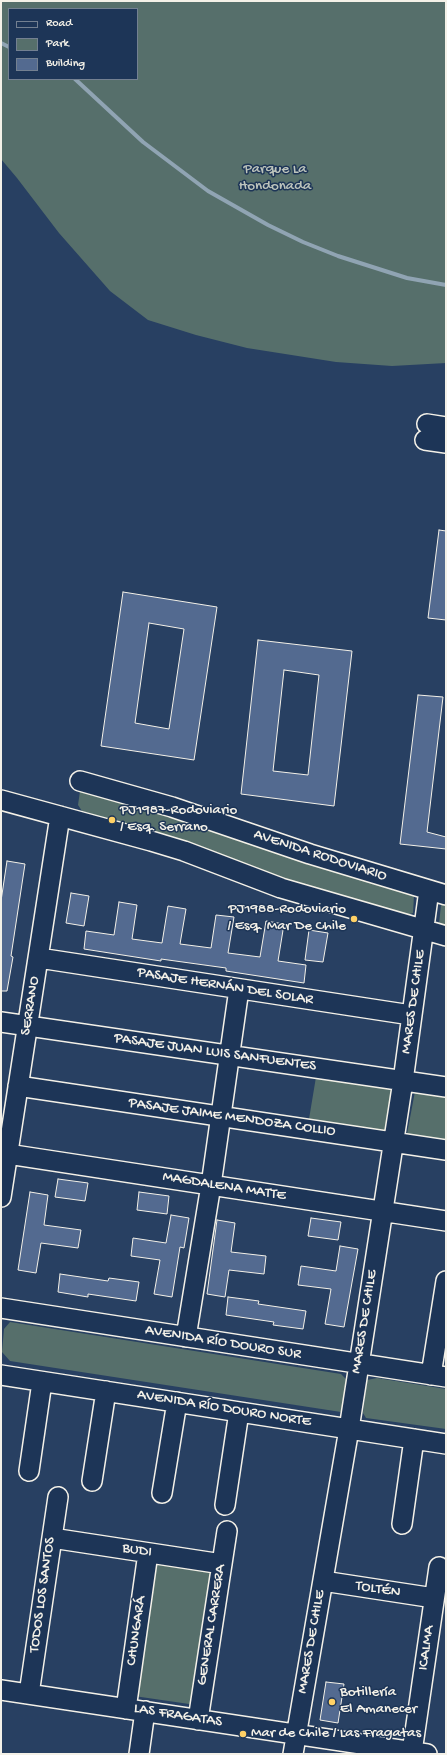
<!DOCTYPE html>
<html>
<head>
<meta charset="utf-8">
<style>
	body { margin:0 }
	#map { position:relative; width:447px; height:1755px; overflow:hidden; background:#284062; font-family:"Gochi Hand",sans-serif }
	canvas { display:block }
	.frame { position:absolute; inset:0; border:2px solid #f4f1e8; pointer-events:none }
	.legend { position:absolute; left:8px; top:8px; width:130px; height:72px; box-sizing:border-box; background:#1d3557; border:1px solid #738091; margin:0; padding:5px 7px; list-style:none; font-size:12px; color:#f4f1e8 }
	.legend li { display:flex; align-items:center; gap:8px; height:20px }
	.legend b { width:20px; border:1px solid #738091 }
</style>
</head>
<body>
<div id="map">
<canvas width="447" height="1755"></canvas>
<div class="frame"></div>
<ul class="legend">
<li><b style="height:5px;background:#1d3557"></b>Road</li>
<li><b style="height:11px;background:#566f6b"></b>Park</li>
<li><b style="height:11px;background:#536a90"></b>Building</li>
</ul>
</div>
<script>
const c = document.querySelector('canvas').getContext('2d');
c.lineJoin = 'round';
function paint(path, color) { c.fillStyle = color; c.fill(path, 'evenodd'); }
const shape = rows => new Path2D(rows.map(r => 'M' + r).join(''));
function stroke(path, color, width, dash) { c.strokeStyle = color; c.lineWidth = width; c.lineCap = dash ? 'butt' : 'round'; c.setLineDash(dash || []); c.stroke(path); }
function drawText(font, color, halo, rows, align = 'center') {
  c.font = font + ' "Gochi Hand",sans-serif'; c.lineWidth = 3; c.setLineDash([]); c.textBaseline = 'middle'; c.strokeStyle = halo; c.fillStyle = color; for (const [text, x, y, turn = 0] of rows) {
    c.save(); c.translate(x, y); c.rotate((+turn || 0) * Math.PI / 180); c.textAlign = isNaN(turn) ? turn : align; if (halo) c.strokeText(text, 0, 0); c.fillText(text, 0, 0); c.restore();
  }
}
paint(shape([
	[1,1,446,1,446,363,392,366,336,362,247,348,196,335,148,320,110,291,59,233,17,178,1,159],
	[9,9,137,9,137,79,9,79],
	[83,788,200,822,414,895,413,913,407,915,299,885,170,838,82,811,78,805,80,791],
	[446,904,446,926,439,924,441,905],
	[317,1071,394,1084,386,1132,309,1119],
	[416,1086,446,1091,446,1141,407,1134],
	[10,1322,341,1374,347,1380,341,1412,10,1361,2,1352,4,1329],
	[377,1378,446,1389,446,1429,366,1418,363,1413,367,1380],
	[153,1564,216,1573,196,1705,134,1696]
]), '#566f6b');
stroke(shape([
	[1,43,9,47],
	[75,79,143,142,208,191,268,225,303,242,338,256,407,278,446,285]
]), '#90a4b3', 4);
const building = shape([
	[439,530,446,531,446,620,428,618,439,530],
	[123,592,217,607,194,760,101,746,123,592],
	[149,623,184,629,169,729,135,723,149,623],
	[258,640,352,651,334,806,241,794,258,640],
	[284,670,319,675,308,775,273,771,284,670],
	[418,695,443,697,427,832,446,837,446,849,400,844,418,695],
	[7,861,25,864,11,956,13,957,7,991,1,991,1,901,7,861],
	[71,893,89,896,84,926,66,923,71,893],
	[119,902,137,905,132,939,162,943,168,906,186,909,180,944,211,948,216,915,234,917,228,953,260,957,266,921,284,924,278,961,306,965,304,983,226,971,226,968,161,959,161,961,84,949,86,931,114,935,119,902],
	[309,930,328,933,323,962,305,960,309,930],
	[58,1179,88,1183,85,1201,55,1197,58,1179],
	[30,1192,48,1195,44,1225,81,1230,78,1248,41,1243,36,1273,18,1270,30,1192],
	[139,1192,169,1196,167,1214,137,1210,139,1192],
	[171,1215,189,1218,184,1248,180,1247,172,1297,154,1294,160,1260,131,1256,133,1238,166,1243,171,1215],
	[311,1218,341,1222,338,1240,308,1236,311,1218],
	[217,1220,235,1223,231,1252,266,1256,264,1274,229,1270,225,1297,207,1294,217,1220],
	[340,1246,358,1249,344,1327,325,1324,331,1289,298,1285,301,1266,336,1271,340,1246],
	[60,1274,108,1281,109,1278,139,1282,136,1301,88,1294,88,1297,58,1292,60,1274],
	[228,1297,259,1301,258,1304,306,1311,303,1329,273,1325,274,1322,226,1315,228,1297],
	[326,1682,344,1684,338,1723,320,1720,326,1682]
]);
paint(building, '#536a90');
stroke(building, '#f4f1e8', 1);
const minor = shape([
	[427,424,446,427],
	[425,440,446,443],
	[80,781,172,807,310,854,446,895],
	[1,800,151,841,184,851,281,888,446,936],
	[39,958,411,1015],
	[1,1022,446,1087],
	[18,1086,446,1150],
	[1,1153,446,1221],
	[1,1197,60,816],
	[1,1308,446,1377],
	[186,1337,211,1185,239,989],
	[1,1375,446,1444],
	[431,1375,446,1281],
	[29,1471,42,1382],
	[92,1481,106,1391],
	[162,1493,177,1402],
	[225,1505,239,1412],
	[402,1524,414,1439],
	[52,1538,222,1564],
	[323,1581,434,1598],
	[1,1690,427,1754],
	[29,1694,58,1497],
	[126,1709,148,1553],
	[198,1720,227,1531],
	[412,1752,439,1567],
	[139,1754,145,1711],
	[293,1754,349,1429,403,1081,429,890]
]);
stroke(minor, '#f4f1e8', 22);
stroke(minor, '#1d3557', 19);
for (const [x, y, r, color] of [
	[112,820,4,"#ffd166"],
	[354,919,4,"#ffd166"],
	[332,1702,4,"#ffd166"],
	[243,1734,4,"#ffd166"]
]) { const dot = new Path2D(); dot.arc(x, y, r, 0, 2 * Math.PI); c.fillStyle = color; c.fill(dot); stroke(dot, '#1d3557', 1.5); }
drawText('15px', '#bdc4bc', '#1d3557', [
	["Parque La",275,170],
	["Hondonada",275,187]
]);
drawText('15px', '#f4f1e8', '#1d3557', [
	["PJ1987-Rodoviario",120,811],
	["/ Esq. Serrano",120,828],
	["PJ1988-Rodoviario",346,910,"right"],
	["/ Esq. Mar De Chile",346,927,"right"],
	["Botillería",340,1693],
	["El Amanecer",340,1710],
	["Mar de Chile / Las Fragatas",251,1734]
], 'left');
drawText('15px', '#f4f1e8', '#1d3557', [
	["AVENIDA RODOVIARIO",320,856,18],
	["PASAJE HERNÁN DEL SOLAR",225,987,9],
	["MARES DE CHILE",414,1002,-82],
	["SERRANO",31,1006,-81],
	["PASAJE JUAN LUIS SANFUENTES",215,1053,8],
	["PASAJE JAIME MENDOZA COLLIO",232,1118,8],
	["MAGDALENA MATTE",224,1187,9],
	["MARES DE CHILE",365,1322,-81],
	["AVENIDA RÍO DOURO SUR",223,1343,9],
	["AVENIDA RÍO DOURO NORTE",224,1409,9],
	["BUDI",137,1551,9],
	["TOLTÉN",378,1590,9],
	["TODOS LOS SANTOS",43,1595,-82],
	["GENERAL CARRERA",212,1625,-81],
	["CHUNGARÁ",137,1631,-82],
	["MARES DE CHILE",312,1642,-80],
	["ICALMA",427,1648,-82],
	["LAS FRAGATAS",178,1716,9]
]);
</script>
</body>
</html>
